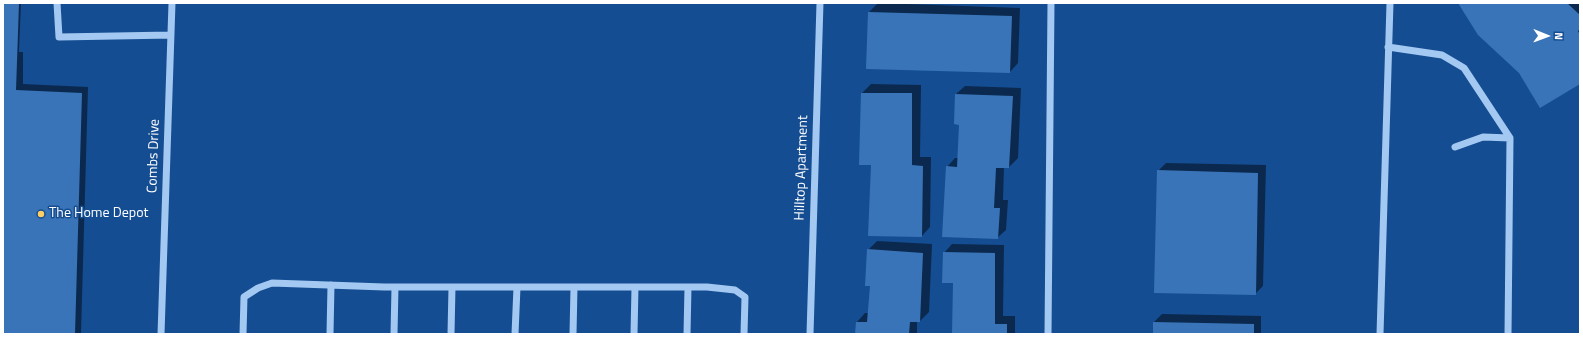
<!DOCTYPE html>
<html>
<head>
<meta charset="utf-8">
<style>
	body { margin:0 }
	#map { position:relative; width:1583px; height:337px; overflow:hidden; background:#154d92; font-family:"Titillium Web",sans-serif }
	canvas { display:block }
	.frame { position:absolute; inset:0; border:4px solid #fff; pointer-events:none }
	.north { position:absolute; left:1527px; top:16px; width:40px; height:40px; -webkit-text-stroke:3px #154d92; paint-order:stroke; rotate:91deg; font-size:11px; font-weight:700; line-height:16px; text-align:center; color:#fff }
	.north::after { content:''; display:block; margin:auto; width:14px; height:18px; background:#fff; clip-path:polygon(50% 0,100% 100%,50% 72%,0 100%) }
</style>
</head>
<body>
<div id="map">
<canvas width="1583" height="337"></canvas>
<div class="frame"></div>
<div class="north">N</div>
</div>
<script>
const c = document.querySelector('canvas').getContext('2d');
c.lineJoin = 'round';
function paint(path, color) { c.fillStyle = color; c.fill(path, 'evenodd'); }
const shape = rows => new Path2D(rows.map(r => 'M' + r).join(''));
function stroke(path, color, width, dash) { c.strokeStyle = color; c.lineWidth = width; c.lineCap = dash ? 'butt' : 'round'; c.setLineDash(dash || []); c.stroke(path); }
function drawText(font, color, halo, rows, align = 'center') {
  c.font = font + ' "Titillium Web",sans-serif'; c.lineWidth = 3; c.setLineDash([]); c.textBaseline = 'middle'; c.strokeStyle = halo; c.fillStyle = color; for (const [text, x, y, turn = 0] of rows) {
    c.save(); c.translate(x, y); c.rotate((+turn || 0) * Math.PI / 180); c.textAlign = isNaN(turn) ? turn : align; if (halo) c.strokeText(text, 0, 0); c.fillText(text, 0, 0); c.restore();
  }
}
paint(shape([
	[3,3,21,3,19,52,23,52,23,84,88,87,81,334,3,334],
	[878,3,1020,8,1018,63,1010,72,869,12],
	[1459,3,1580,3,1580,83,1520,73],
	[871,84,921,85,920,157,931,157,930,227,922,236,872,164,860,164,862,93],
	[965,86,1021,88,1018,158,1009,167,1004,167,1003,200,1008,200,1006,230,997,238,947,167,955,158,958,158,960,124,956,94],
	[1166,163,1266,165,1263,286,1255,294,1158,171],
	[877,241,932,244,929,312,920,321,917,321,917,334,856,334,857,322,865,313,869,313,871,285,868,250],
	[952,244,1004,245,1003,316,1015,316,1015,334,953,334,954,282,944,253],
	[1162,314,1261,316,1261,334,1154,334,1154,322]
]), '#0007');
paint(shape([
	[3,3,19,3,16,90,82,93,75,334,3,334],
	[1458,3,1567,3,1580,15,1580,29,1578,31,1580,35,1580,84,1540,108,1519,73,1478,35],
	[868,12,1012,16,1010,73,866,69],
	[861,93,912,93,912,165,923,166,922,237,868,236,871,165,859,165],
	[955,94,1013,96,1009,168,996,168,994,208,1000,208,998,239,942,237,946,166,957,167,959,125,954,124],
	[1157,170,1258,173,1256,295,1154,293],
	[867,249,923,253,920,322,910,322,909,334,855,334,856,322,867,322,870,286,865,286],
	[943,252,995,253,995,324,1007,324,1007,334,952,334,953,283,942,283],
	[1153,322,1254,324,1254,334,1153,334]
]), '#3974b9');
stroke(shape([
	[57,3,59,37,171,35],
	[1388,47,1442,55,1464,68,1510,138,1508,334],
	[1455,147,1483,137,1510,138],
	[161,334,172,3],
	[243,334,244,297,258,288,272,283,384,287,707,287,735,290,745,297,744,334],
	[330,334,331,285],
	[394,334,395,287],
	[451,334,452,287],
	[515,334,517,287],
	[573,334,574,287],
	[634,334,635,287],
	[687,334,688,287],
	[810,334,820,3],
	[1048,334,1051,3],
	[1380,334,1390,3]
]), '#a3c8f1', 7);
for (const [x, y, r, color] of [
	[41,214,4,"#ffd063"]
]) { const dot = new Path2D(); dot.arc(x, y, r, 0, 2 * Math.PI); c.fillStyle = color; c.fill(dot); stroke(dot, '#154d92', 1.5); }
drawText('14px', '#fff', '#154d92', [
	["Combs Drive",154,156,-88],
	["Hilltop Apartment",802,168,-88]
]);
drawText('14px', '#fff', '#154d92', [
	["The Home Depot",49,214]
], 'left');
</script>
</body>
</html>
